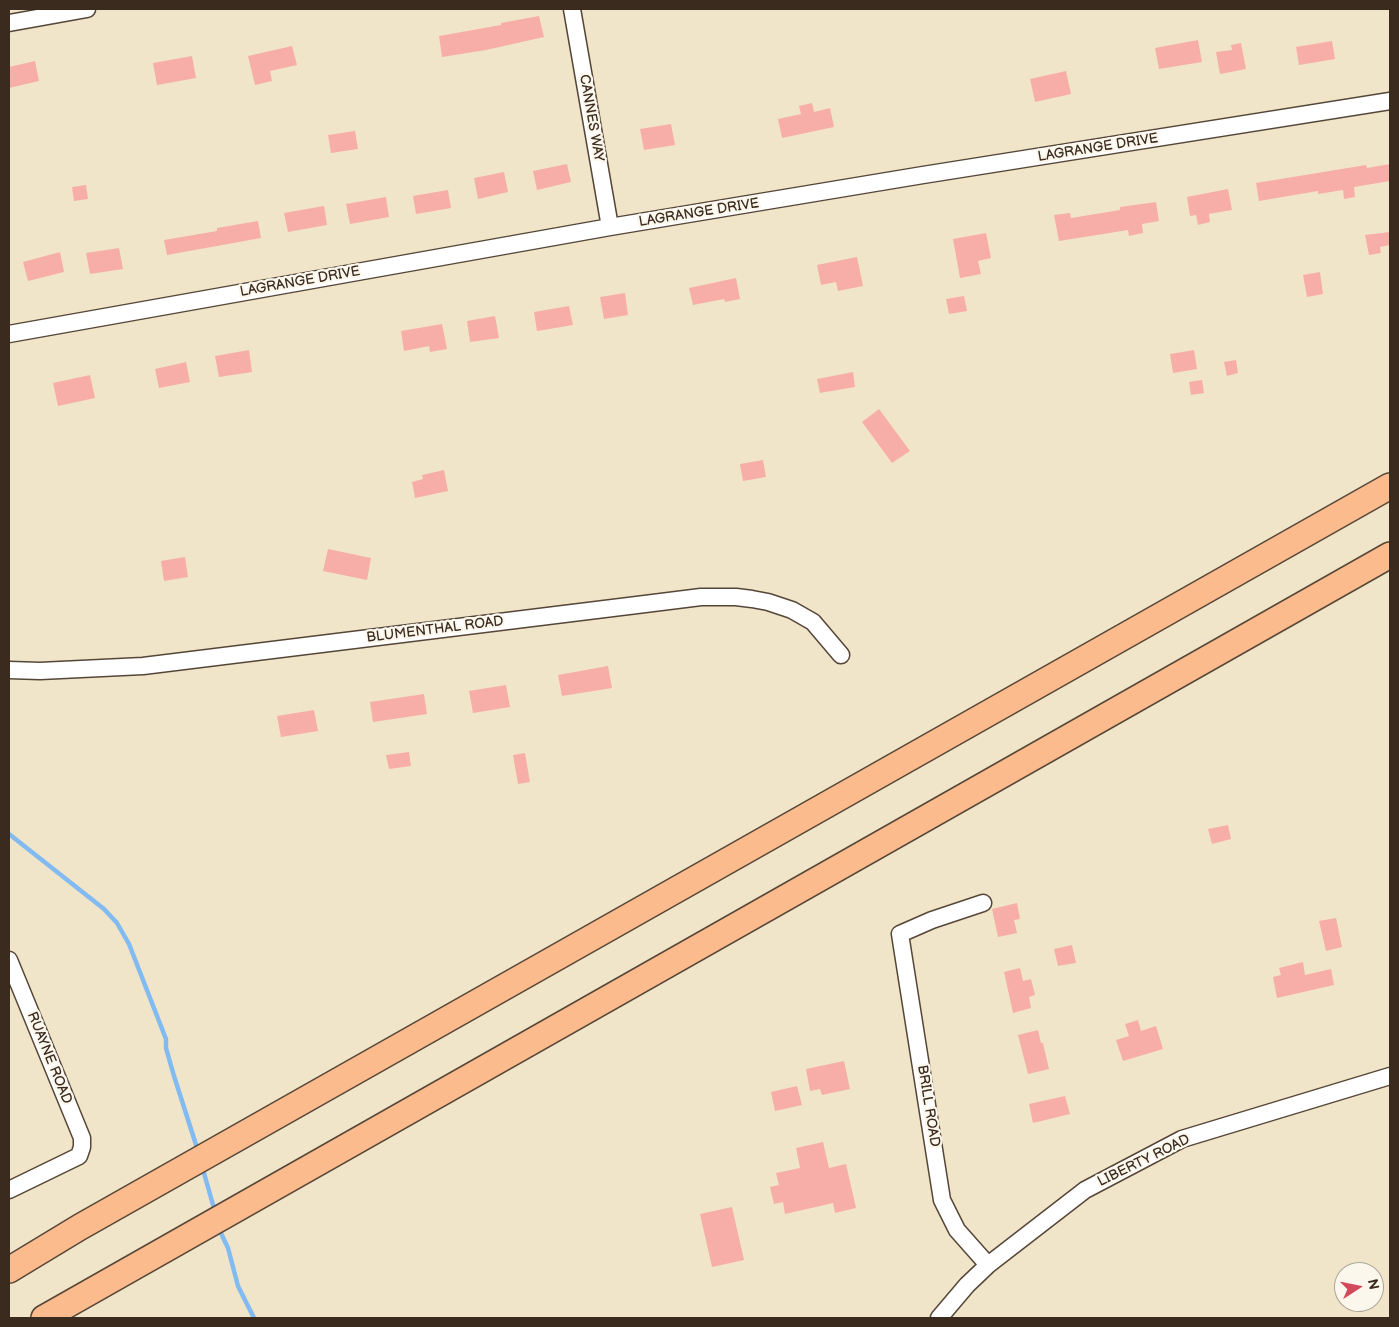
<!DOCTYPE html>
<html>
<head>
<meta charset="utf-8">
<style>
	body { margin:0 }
	#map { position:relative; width:1399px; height:1327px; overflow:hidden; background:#f0e5c9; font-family:"Balsamiq Sans",sans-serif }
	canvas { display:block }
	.frame { position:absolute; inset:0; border:10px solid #3b2a1e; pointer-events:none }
	.north { position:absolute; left:1334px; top:1262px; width:50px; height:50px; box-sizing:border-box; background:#fbf7ec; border:1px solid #aea59a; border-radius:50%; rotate:79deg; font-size:14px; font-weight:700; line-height:20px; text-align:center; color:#3b2a1e }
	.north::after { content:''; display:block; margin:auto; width:18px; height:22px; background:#d1495b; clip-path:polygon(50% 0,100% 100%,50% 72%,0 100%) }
</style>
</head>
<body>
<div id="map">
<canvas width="1399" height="1327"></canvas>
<div class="frame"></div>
<div class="north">N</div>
</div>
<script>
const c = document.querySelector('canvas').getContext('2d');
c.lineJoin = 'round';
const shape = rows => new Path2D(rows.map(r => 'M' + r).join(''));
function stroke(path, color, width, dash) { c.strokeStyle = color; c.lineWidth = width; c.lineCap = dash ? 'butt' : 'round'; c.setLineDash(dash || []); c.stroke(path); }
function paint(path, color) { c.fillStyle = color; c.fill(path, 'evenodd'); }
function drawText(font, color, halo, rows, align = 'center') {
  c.font = font + ' "Balsamiq Sans",sans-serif'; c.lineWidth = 4.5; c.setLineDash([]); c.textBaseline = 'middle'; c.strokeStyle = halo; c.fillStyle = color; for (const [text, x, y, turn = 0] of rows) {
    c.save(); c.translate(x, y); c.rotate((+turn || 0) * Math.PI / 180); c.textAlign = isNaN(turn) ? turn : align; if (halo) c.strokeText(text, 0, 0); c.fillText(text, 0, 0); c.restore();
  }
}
stroke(shape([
	[9,834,104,909,117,923,129,944,166,1039,166,1048,174,1076,198,1151],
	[202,1166,215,1212],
	[219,1229,228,1248,238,1286,254,1318]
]), '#82baf2', 4.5);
paint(shape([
	[539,16,544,37,486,50,442,57,439,36,501,25,501,23],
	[1198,40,1202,62,1159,69,1155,48],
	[1332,41,1335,59,1299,65,1296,47],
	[1241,43,1246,69,1220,74,1216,52,1232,50,1231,45],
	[292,46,297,65,270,71,272,81,255,85,248,56],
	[192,56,196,78,157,85,153,63],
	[35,61,39,81,9,88,9,67],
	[1066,71,1071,94,1035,102,1030,79],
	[812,103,814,112,830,108,834,127,782,138,778,119,801,114,799,106],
	[671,124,675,145,644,150,640,129],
	[355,131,358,149,331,153,328,135],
	[567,164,571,182,537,190,533,171],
	[1390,164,1390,181,1354,187,1355,197,1344,199,1343,190,1318,194,1318,191,1259,201,1256,183,1366,165,1367,168],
	[504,172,508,192,478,199,474,178],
	[86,185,88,199,74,201,72,187],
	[1228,189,1232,210,1209,214,1210,222,1198,225,1196,215,1190,216,1187,197],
	[448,190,451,208,416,214,413,196],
	[386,197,389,217,350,224,346,204],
	[1156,202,1159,221,1142,224,1143,233,1129,236,1128,230,1059,241,1054,215,1070,213,1071,218,1120,210,1120,207],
	[324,206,327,225,288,232,284,213],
	[258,221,261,238,167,255,164,240,217,231,217,228],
	[1390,232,1390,245,1380,247,1381,253,1369,255,1365,235],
	[986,233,991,258,978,261,981,274,960,278,953,239],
	[119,248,123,269,90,274,86,253],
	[60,252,64,272,28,281,23,262],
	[857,257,863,286,838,291,836,282,821,285,817,265],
	[1320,272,1323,294,1307,297,1303,275],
	[736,278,740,299,725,302,724,299,693,305,689,288],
	[625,293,628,315,604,319,600,297],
	[964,296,967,311,949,314,946,299],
	[569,306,573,325,537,331,534,312],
	[495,316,499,338,470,342,467,321],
	[442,324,447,349,430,352,429,346,404,351,401,331],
	[249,350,252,372,219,377,215,356],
	[1194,350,1197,369,1173,373,1170,354],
	[1236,360,1238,373,1227,376,1224,362],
	[186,362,190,382,159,388,155,369],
	[853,372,855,387,820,393,817,379],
	[90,375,95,398,58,406,53,383],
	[1202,380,1204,393,1191,395,1189,382],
	[879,409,910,451,892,463,862,422],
	[763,460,766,477,743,481,740,464],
	[444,470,448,491,415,498,412,482,423,479,422,475],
	[328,549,371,558,367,580,323,571],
	[185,557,188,577,164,581,161,561],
	[608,666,612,688,562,696,558,675],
	[506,685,510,707,473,713,469,691],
	[424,694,427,714,373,722,370,702],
	[314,710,318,731,281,737,277,716],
	[409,752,411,766,389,769,386,755],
	[525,753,530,782,518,784,513,755],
	[1228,825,1231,839,1212,844,1208,829],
	[1017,903,1020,919,1014,920,1017,933,998,937,992,909],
	[1336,918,1342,947,1326,951,1319,921],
	[1072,945,1076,963,1058,966,1054,949],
	[1303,962,1305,975,1331,969,1334,985,1277,998,1273,977,1281,975,1279,968],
	[1020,968,1023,981,1031,979,1035,995,1029,997,1031,1008,1013,1013,1004,972],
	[1138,1020,1141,1031,1156,1026,1163,1049,1123,1061,1116,1040,1129,1036,1125,1024],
	[1038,1030,1041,1043,1043,1043,1049,1069,1028,1074,1018,1035],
	[844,1061,850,1089,822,1095,820,1089,810,1091,806,1069],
	[797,1086,802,1105,775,1111,771,1092],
	[1065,1096,1070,1114,1033,1123,1029,1104],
	[823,1142,829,1168,846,1164,856,1208,835,1213,833,1203,785,1214,783,1202,774,1204,770,1187,779,1185,776,1173,800,1168,796,1148],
	[732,1207,744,1260,712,1267,700,1214]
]), '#f7aea9');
const minor = shape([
	[572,9,610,227],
	[9,23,87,9],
	[9,334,610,227,923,175,1390,101],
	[9,670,40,671,143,666,645,604,701,597,736,597,752,599,768,602,792,610,813,622,841,655],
	[983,903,932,920,900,934,942,1200,957,1230,988,1265],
	[9,960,82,1138,82,1147,79,1156,9,1190],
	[939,1318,967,1285,988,1265,1085,1190,1182,1139,1390,1076]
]);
const highway = shape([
	[9,1270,80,1227,1390,486],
	[44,1318,1390,555]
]);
stroke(minor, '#564638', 19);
stroke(highway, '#564638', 28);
stroke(minor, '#fff', 16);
stroke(highway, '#fbbb8c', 25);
drawText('14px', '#3b2a1e', '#fbf7ec', [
	["CANNES WAY",591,118,80],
	["LAGRANGE DRIVE",1098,148,-9],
	["LAGRANGE DRIVE",699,213,-9],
	["LAGRANGE DRIVE",300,282,-10],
	["BLUMENTHAL ROAD",435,630,-7],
	["RUAYNE ROAD",49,1058,68],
	["BRILL ROAD",928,1106,81],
	["LIBERTY ROAD",1144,1161,-26]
]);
</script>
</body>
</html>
